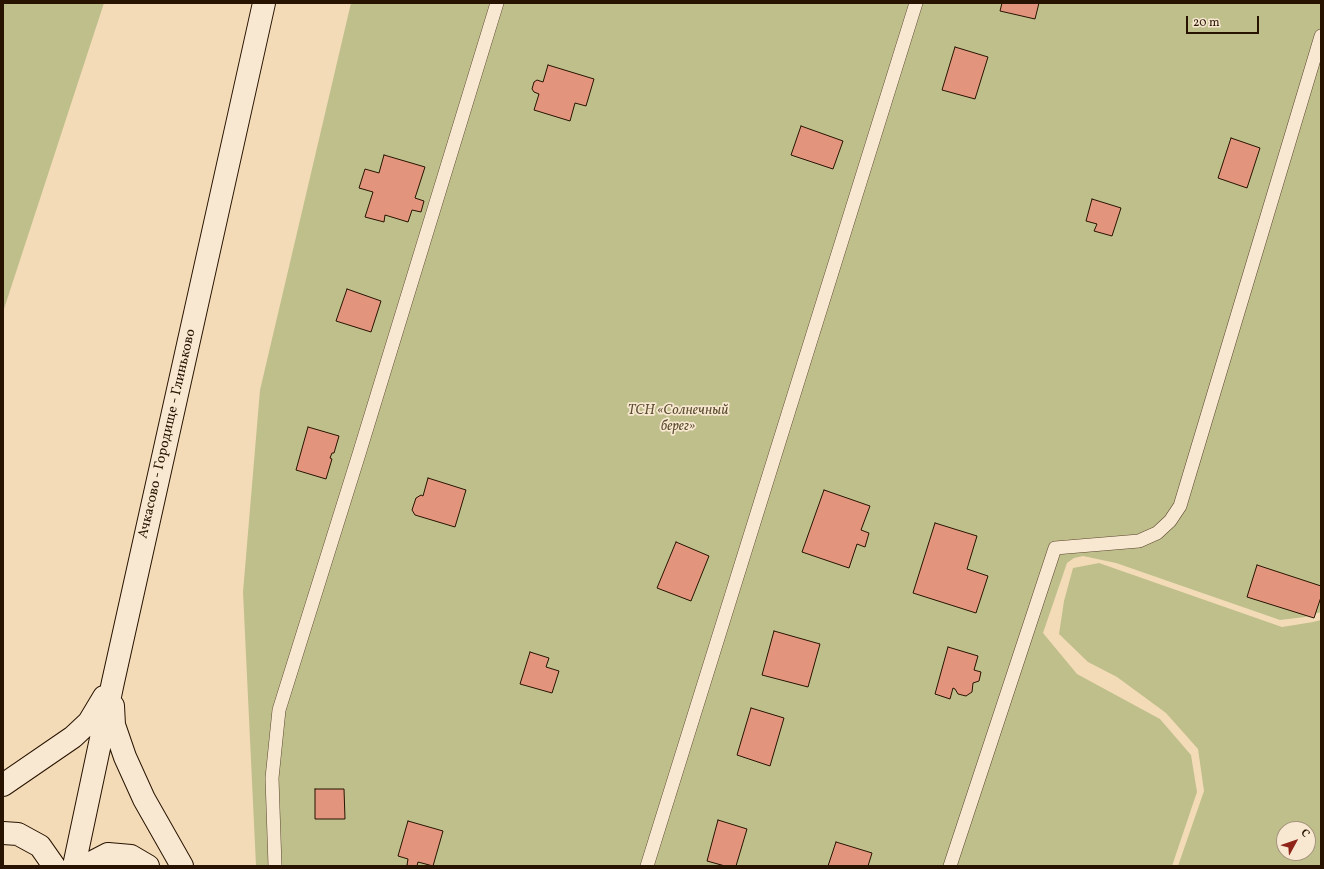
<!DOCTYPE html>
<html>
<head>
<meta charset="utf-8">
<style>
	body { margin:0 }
	#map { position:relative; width:1324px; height:869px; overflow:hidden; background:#f4dbb8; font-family:Vollkorn,serif }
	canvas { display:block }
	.frame { position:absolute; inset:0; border:4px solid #271300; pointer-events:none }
	.north { position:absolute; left:1276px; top:821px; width:40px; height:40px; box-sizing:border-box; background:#f8e8d1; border:1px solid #a4937d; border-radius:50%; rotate:50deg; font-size:11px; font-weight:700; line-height:16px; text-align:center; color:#271300 }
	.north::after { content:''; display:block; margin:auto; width:14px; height:18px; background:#8f2418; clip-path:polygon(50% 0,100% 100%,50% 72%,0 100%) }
	.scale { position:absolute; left:1186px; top:16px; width:73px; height:18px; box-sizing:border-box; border:2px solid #271300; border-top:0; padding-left:5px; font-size:12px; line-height:14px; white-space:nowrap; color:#271300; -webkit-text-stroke:3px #f8e8d1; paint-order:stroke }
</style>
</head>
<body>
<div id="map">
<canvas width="1324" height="869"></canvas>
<div class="frame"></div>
<div class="north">С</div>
<div class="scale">20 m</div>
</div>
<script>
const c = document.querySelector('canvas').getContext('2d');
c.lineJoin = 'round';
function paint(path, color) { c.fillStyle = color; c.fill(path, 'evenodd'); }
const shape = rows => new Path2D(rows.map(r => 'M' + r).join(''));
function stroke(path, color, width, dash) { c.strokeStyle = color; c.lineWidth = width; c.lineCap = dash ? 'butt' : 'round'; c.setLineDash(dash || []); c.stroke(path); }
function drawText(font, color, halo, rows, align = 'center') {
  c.font = font + ' Vollkorn,serif'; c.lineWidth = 3.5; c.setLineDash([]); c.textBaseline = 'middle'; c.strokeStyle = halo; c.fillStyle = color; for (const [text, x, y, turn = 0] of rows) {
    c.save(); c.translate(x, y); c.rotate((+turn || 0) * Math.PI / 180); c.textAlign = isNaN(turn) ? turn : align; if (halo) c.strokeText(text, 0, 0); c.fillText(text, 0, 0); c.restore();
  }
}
paint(shape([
	[3,3,104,3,3,312],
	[351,3,1321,3,1321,612,1305,617,1280,620,1116,563,1083,556,1074,558,1067,563,1043,633,1077,674,1160,719,1191,755,1197,792,1172,866,256,866,243,592,260,390],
	[1099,563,1282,627,1313,622,1321,620,1321,866,1178,866,1204,791,1198,749,1166,713,1117,677,1088,662,1059,634,1064,601,1073,568],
	[1284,829,1308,829,1308,853,1284,853]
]), '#bfbf8c');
const building = shape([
	[1002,3,1039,3,1035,19,1000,11,1002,3],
	[955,47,988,57,975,99,942,90,955,47],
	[548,65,594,79,586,106,575,103,570,121,534,110,539,94,534,92,532,89,534,82,537,80,543,82,548,65],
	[801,126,843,141,833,169,791,155,801,126],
	[1231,138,1260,148,1247,188,1218,178,1231,138],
	[384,155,425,167,415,198,424,201,421,212,412,210,408,222,385,215,384,222,365,217,373,192,359,188,365,169,379,173,384,155],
	[1092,199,1121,208,1112,236,1094,231,1097,224,1086,221,1092,199],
	[347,289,381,301,371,332,336,321,347,289],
	[308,427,339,436,334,453,332,453,330,458,332,459,326,479,296,470,308,427],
	[428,478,466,490,455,527,415,515,412,510,416,498,421,495,423,496,428,478],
	[824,490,870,506,861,530,869,533,865,547,857,544,849,568,802,552,824,490],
	[935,523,977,536,967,569,988,576,976,613,913,593,935,523],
	[676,542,709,556,691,601,657,588,676,542],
	[1257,565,1321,586,1321,597,1314,618,1247,597,1257,565],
	[774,631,820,644,808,687,762,675,774,631],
	[948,647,978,656,974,670,981,672,979,681,973,683,972,692,966,696,958,694,955,689,953,688,950,699,935,694,948,647],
	[530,652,549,658,546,667,559,671,552,693,520,684,530,652],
	[751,708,784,718,770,766,737,755,751,708],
	[315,789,344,789,345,819,315,819,315,789],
	[718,820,747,829,736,866,725,866,707,861,718,820],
	[408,821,443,831,433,866,418,862,417,866,409,866,407,865,408,859,398,856,408,821],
	[836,842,872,853,868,866,828,866,836,842]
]);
paint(building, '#e2957c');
stroke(building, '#271300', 1);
const lane = shape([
	[275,866,272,778,279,710,359,454,497,3],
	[647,866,916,3],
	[950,866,1055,548,1139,541,1157,533,1170,521,1180,506,1321,36]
]);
const secondary = shape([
	[113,706,114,725,125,757,144,799,182,866],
	[3,785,73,737,89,722,104,697],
	[3,833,18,834,40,846,54,866],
	[74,866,113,682,264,3],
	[85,866,108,854,131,856,148,866]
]);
stroke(lane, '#5a452e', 14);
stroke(secondary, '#271300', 24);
stroke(lane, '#f8e8d1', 13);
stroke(secondary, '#f8e8d1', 22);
drawText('italic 14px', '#5c4f31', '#f8e8d1', [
	["ТСН «Солнечный",678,411],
	["берег»",678,427]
]);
drawText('14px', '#271300', '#f8e8d1', [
	["Ачкасово - Городище - Глиньково",168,434,-77]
]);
</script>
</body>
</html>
